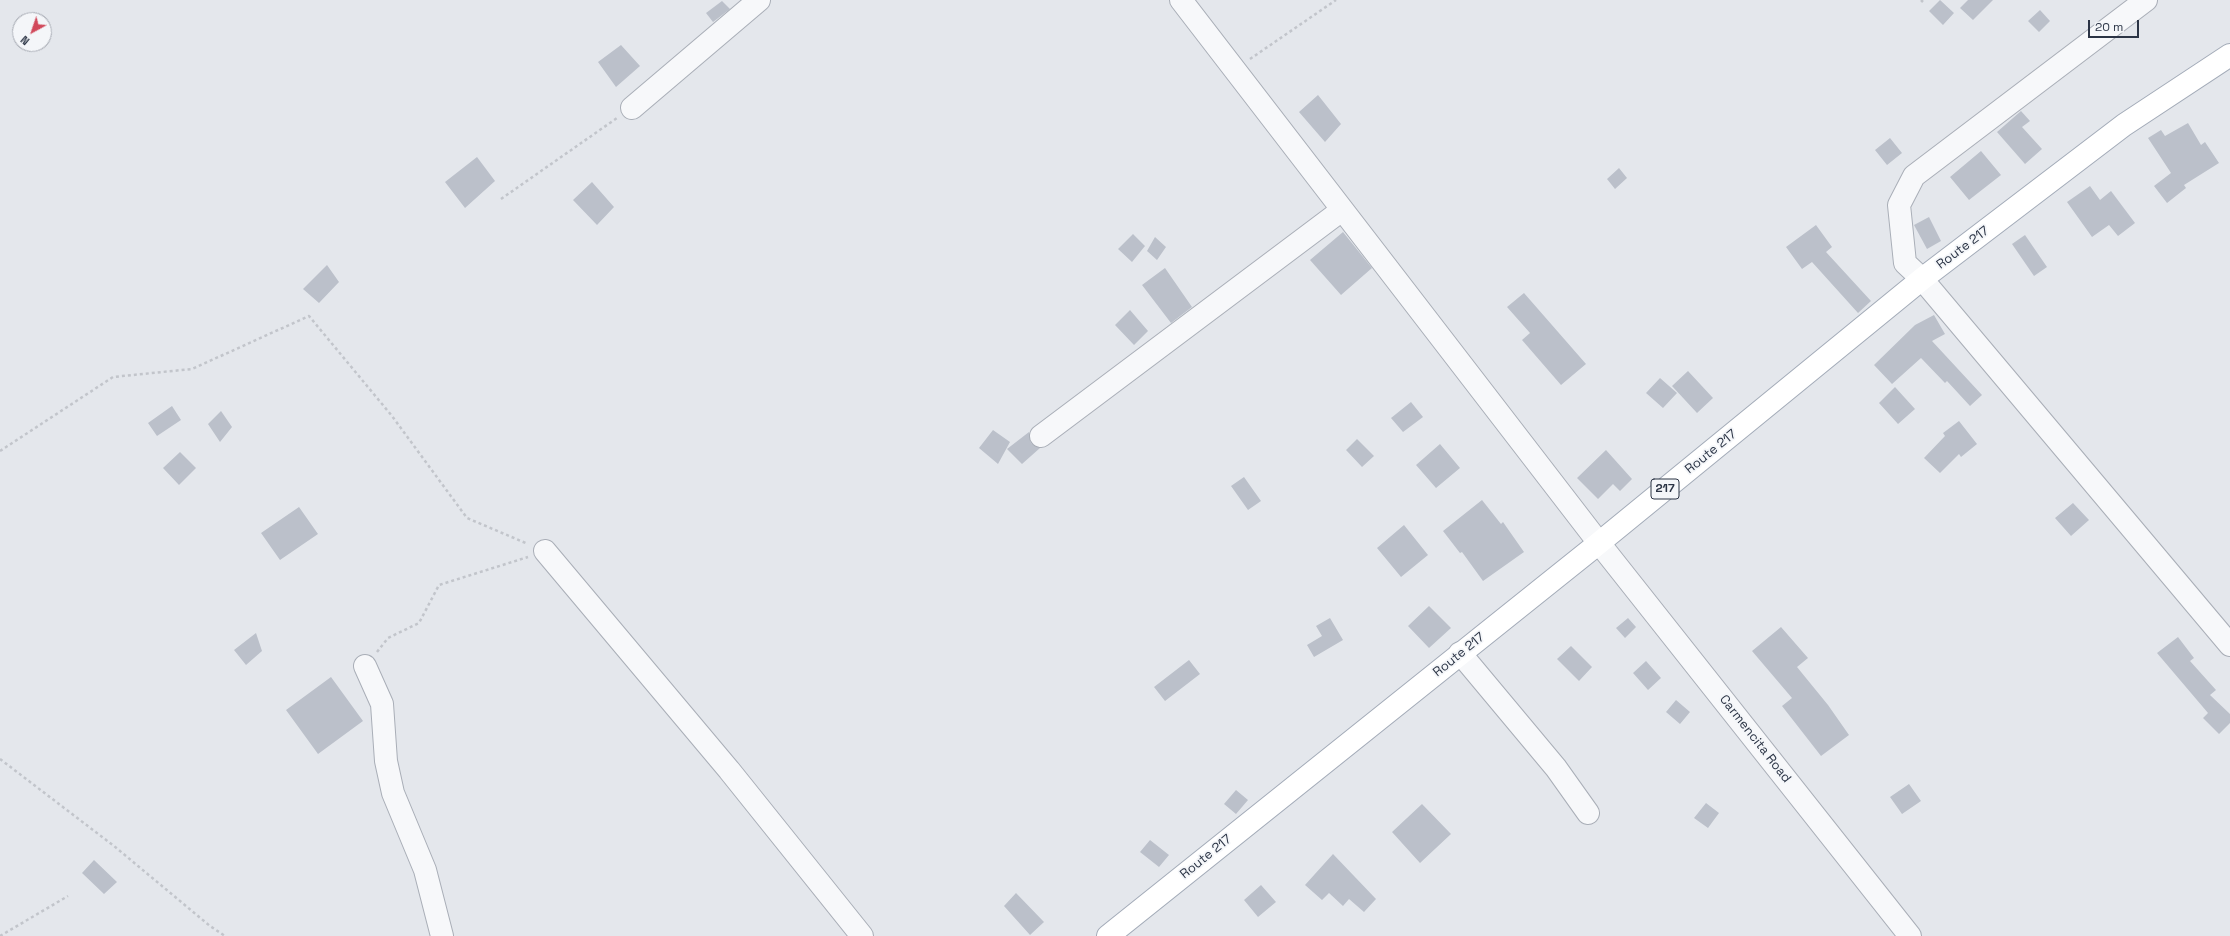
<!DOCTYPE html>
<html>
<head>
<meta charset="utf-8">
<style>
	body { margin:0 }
	#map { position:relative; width:2230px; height:936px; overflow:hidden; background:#e4e7ec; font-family:"Space Grotesk",sans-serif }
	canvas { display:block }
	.north { position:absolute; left:12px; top:12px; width:40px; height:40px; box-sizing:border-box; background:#f4f6f9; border:1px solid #a4a8b1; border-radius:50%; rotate:220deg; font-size:11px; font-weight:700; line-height:16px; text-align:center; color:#2b3445 }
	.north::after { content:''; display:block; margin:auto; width:14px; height:18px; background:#d1495b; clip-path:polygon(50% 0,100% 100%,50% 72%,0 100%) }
	.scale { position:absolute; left:2088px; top:20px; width:51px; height:18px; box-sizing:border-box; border:2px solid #2b3445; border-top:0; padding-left:5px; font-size:12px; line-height:14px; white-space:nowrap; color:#2b3445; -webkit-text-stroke:3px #f4f6f9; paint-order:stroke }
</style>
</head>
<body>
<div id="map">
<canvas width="2230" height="936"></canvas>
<div class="north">N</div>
<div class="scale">20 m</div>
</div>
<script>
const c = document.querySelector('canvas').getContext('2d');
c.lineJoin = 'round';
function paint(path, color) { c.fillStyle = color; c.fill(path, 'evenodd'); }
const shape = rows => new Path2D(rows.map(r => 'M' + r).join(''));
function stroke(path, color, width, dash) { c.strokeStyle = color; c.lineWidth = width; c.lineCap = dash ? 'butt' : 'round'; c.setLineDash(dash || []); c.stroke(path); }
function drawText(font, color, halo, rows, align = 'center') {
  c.font = font + ' "Space Grotesk",sans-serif'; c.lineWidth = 3.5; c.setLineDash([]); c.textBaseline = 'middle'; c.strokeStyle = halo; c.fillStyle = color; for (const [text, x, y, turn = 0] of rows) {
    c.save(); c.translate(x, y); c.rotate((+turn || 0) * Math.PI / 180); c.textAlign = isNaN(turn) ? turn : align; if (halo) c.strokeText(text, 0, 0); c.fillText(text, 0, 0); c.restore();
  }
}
paint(shape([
	[1940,0,1954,13,1943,25,1929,11],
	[1968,0,1993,0,1973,20,1960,8],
	[722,1,730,9,713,22,706,13],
	[2040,10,2050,21,2039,32,2028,21],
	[621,45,640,66,616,87,598,62],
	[1318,95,1341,124,1325,142,1299,112],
	[2021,111,2030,121,2022,127,2042,149,2025,164,1997,132],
	[2188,123,2201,145,2205,142,2219,163,2184,185,2186,188,2167,203,2154,186,2171,173,2148,138,2161,130,2165,136],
	[1890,138,1902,153,1887,165,1875,150],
	[1981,151,2001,175,1969,200,1950,177],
	[477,157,495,181,465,208,445,182],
	[1619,168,1627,178,1615,189,1607,179],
	[592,182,614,207,597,225,573,200],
	[2090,186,2100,200,2111,191,2135,223,2118,236,2109,225,2092,237,2067,202],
	[1929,217,1941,241,1927,249,1914,225],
	[1816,225,1832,247,1826,252,1871,301,1858,313,1812,262,1802,269,1786,247],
	[1343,232,1372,268,1341,295,1310,260],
	[1133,234,1145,246,1132,262,1118,249],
	[2025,235,2047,267,2034,276,2012,244],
	[1155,237,1166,247,1157,260,1147,251],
	[327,265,339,282,319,303,303,289],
	[1165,268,1192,307,1171,323,1142,285],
	[1524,293,1586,364,1561,385,1522,340,1530,333,1507,307],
	[1130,310,1148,331,1134,345,1115,325],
	[1934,315,1945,334,1932,341,1982,395,1970,406,1947,381,1945,383,1921,358,1892,384,1874,365,1915,325],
	[1688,371,1713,398,1697,413,1672,386],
	[1660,378,1677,393,1663,408,1646,393],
	[1895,387,1915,409,1898,424,1879,403],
	[1411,402,1423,417,1403,432,1391,418],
	[172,406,181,420,157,436,148,423],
	[221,411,232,427,220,442,208,424],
	[1959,421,1977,444,1961,457,1959,454,1940,473,1924,458,1945,436,1943,433],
	[993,430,1010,442,998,464,979,448],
	[1029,432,1031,443,1040,448,1022,464,1007,449],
	[1357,439,1374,456,1362,467,1346,450],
	[1440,444,1460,468,1436,488,1416,465],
	[1606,450,1632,479,1620,491,1613,484,1598,499,1577,478],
	[180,452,196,468,179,485,163,468],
	[1244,477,1261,501,1248,510,1231,486],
	[1482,500,1501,524,1503,522,1524,552,1483,581,1462,552,1460,553,1443,531],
	[2073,503,2089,520,2071,536,2055,518],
	[299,507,318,534,280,560,261,533],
	[1404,525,1428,555,1401,577,1377,548],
	[1429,606,1451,628,1429,648,1408,626],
	[1330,618,1343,640,1314,657,1307,645,1322,636,1316,626],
	[1628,618,1636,627,1625,638,1616,628],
	[1781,627,1808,658,1797,667,1828,705,1849,735,1821,756,1782,706,1792,698,1752,651],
	[256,633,262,651,246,665,234,650],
	[2178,637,2194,658,2190,661,2216,690,2210,695,2230,714,2230,723,2219,734,2203,718,2208,713,2157,653],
	[1571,646,1592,667,1579,681,1557,659],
	[1189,660,1200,674,1165,701,1154,687],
	[1646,661,1661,678,1648,690,1633,673],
	[331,677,363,721,318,754,286,710],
	[1676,700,1690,712,1680,724,1666,712],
	[1909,784,1921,801,1902,814,1890,797],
	[1236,790,1248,800,1236,814,1224,804],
	[1706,803,1719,813,1708,828,1694,818],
	[1422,804,1451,834,1420,863,1392,832],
	[1150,840,1169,855,1159,867,1140,852],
	[1333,854,1376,899,1364,912,1349,899,1343,906,1329,893,1322,900,1305,885],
	[94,860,117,882,104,894,82,873],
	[1261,885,1276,902,1258,917,1244,900],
	[1016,893,1044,922,1030,935,1004,906]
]), '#bbc0ca');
const minor = shape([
	[1181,0,1599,543,1910,936],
	[2146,0,1914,176,1899,205,1905,263,1922,279,2230,645],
	[632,108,759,0],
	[1041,436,1342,210],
	[545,551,729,770,862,936],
	[1460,653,1556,768,1588,813],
	[365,666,382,704,386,761,393,793,425,870,442,936]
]);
const major = shape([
	[1108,936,1599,543,1922,279,2124,125,2230,55]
]);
stroke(minor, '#a9aeb7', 24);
stroke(major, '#a3abb8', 24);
stroke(shape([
	[1921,0,1923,2],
	[1250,59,1336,0],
	[501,199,617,118],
	[0,451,113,377,192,369,309,316,392,416,467,518,528,544],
	[377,652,388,638,419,623,439,585,528,557],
	[0,759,114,846,210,926,225,936],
	[0,936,68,896]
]), '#c2c5cb', 2.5, [3, 3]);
stroke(minor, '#f7f8fa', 22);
stroke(major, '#fff', 22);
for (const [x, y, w] of [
	[1665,489,28]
]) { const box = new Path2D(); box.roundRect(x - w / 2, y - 10, w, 20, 3); c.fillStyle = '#f4f6f9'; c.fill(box); stroke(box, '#2b3445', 1); }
drawText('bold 12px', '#2b3445', null, [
	["217",1665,489]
]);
drawText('13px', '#2b3445', '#f4f6f9', [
	["Route 217",1963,248,-37],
	["Route 217",1711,452,-39],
	["Route 217",1459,655,-39],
	["Carmencita Road",1755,739,52],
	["Route 217",1206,857,-39]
]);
</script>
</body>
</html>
